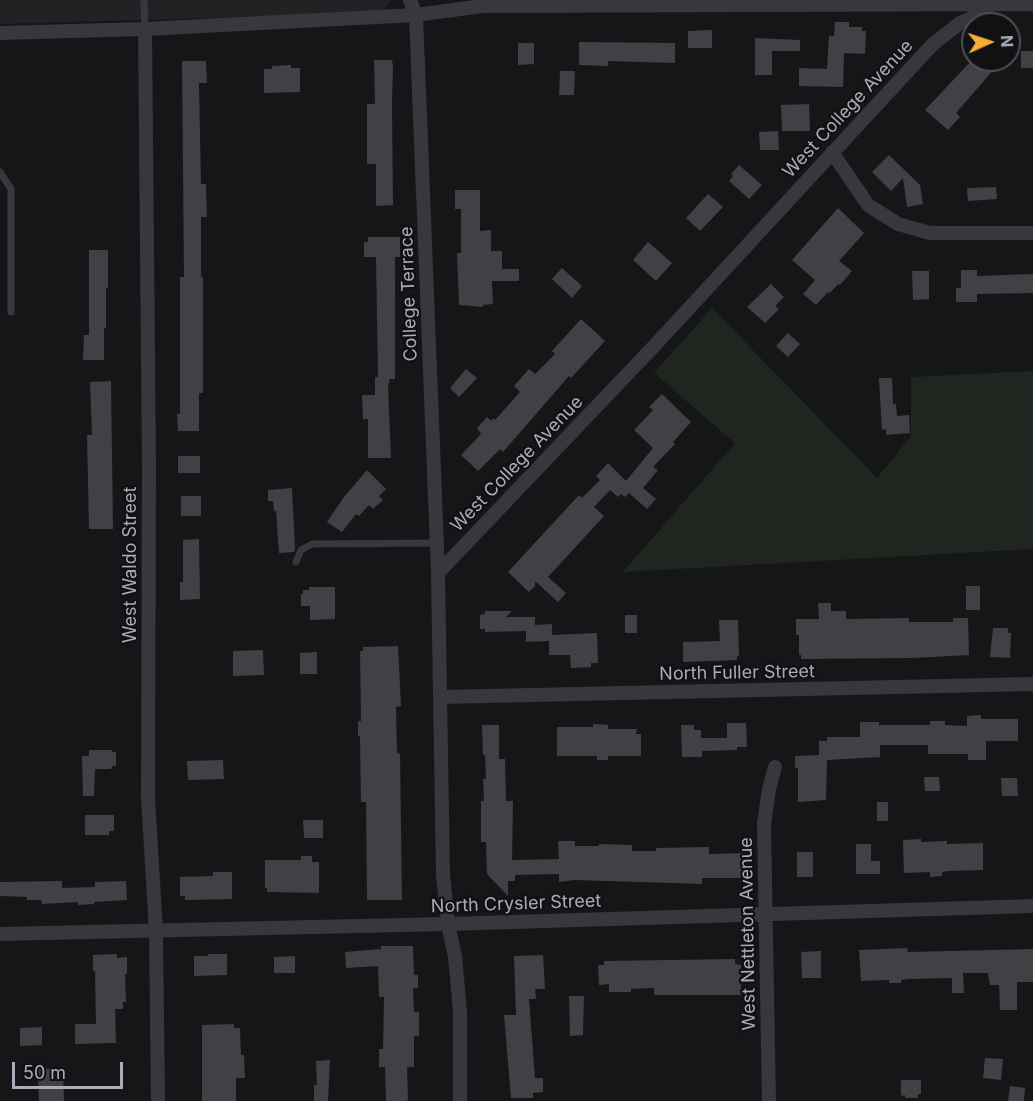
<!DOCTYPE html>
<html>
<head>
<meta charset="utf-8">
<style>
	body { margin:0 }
	#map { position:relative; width:1033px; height:1101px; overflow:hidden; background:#161618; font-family:Inter,sans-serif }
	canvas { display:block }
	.north { position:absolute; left:961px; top:12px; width:60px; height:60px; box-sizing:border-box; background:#111113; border:2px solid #4d4f55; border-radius:50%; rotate:87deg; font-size:16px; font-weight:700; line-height:24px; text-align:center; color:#a8adb8 }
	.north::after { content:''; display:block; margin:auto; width:21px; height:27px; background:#f2b134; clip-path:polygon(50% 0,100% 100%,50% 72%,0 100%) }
	.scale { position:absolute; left:12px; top:1062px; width:111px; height:27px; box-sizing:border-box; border:3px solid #a8adb8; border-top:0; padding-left:8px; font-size:18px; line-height:21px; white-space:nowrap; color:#a8adb8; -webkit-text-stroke:4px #111113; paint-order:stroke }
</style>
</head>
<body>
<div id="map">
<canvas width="1033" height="1101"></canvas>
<div class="north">N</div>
<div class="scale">50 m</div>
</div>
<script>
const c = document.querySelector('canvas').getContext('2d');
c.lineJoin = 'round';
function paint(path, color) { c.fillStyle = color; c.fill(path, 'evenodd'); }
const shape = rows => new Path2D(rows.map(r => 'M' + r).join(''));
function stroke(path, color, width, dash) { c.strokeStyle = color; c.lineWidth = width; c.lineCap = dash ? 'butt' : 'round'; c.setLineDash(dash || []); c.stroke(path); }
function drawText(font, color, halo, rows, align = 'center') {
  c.font = font + ' Inter,sans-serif'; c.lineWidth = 4.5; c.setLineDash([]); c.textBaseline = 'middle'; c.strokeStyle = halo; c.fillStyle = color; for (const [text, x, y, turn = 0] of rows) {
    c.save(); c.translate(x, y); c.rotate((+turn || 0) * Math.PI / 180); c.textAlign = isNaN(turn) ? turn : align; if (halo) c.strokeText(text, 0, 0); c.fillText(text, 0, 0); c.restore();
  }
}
paint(shape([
	[0,0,392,0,383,11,376,13,0,24]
]), '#222225');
paint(shape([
	[712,308,877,478,911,436,911,377,1033,371,1033,549,623,572,735,443,654,373]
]), '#1e261f');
paint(shape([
	[835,22,849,22,849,27,862,27,862,31,866,31,865,54,844,53,843,87,799,86,799,68,827,69,829,36,834,36],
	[712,30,712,48,688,48,688,31],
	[755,38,800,40,800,51,772,51,772,75,755,75],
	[579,42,675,43,675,63,608,61,608,66,579,65],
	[518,43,534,43,534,64,518,65],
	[1021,51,1033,51,1033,68,1021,68],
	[374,60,392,60,393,67,392,104,393,205,376,206,376,164,367,164,367,104,375,104],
	[972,60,1002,60,956,113,960,117,948,130,925,110],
	[182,61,206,61,207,83,199,83,201,184,206,184,207,217,201,217,201,277,203,277,203,393,199,393,199,431,178,431,177,414,180,414,180,277,184,277],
	[291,65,291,68,300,68,300,92,264,93,264,69,272,69,272,66],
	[560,71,575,71,574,95,559,95],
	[809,104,810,131,782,131,781,105],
	[778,131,779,150,760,150,759,132],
	[889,155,920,185,923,204,907,207,903,178,891,191,872,172],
	[739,165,762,185,749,199,729,181,733,176,731,174],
	[996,187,997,199,968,201,967,188],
	[455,190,480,190,480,231,491,230,491,251,502,251,502,269,519,269,519,281,492,281,493,304,483,305,483,307,459,305,457,253,461,253,461,209,455,209],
	[708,194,723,207,700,231,686,218],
	[838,208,864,233,839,261,852,271,840,285,838,284,830,293,828,292,816,305,803,294,815,280,792,260],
	[368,237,400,237,400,257,395,257,395,379,390,379,388,387,391,458,368,458,368,419,363,419,362,395,375,395,375,377,378,377,376,257,364,257,364,242,368,242],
	[648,242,672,263,656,281,633,260],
	[89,250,108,250,108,288,106,288,106,328,104,328,104,360,83,360,84,335,89,335],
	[562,268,582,286,572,298,552,279],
	[961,270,977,270,977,276,1033,274,1033,293,977,294,977,302,956,302,956,288,961,288],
	[912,271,929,271,929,299,913,300],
	[771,284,784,297,775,306,779,309,765,323,747,307],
	[581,319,605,341,571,378,569,376,503,452,500,449,478,471,461,455,481,434,477,428,487,417,491,421,493,418,495,420,520,392,514,386,529,369,535,374,555,354,552,351],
	[788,333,800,344,788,357,776,346],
	[466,369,477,378,459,397,450,388],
	[879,378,892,378,893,404,896,404,897,416,909,415,910,433,886,435,886,429,882,430],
	[111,381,113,529,89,529,87,435,92,435,90,382],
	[662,394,691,422,673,442,675,444,653,467,658,470,643,488,656,499,647,509,629,493,625,497,621,494,618,497,610,490,594,507,604,516,548,577,566,593,558,602,535,581,535,586,529,592,508,572,579,495,582,498,600,480,596,476,608,463,626,481,653,448,634,430,653,410,649,407],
	[178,456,200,456,200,473,178,473],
	[367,470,386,489,379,496,383,500,373,509,369,505,359,516,356,514,342,532,327,522,344,497],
	[292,488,295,549,294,552,279,553,276,511,274,511,273,501,268,501,268,490],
	[181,496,201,496,201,516,181,516],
	[199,539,200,599,180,600,180,582,183,582,183,540],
	[966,586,980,586,980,610,966,610],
	[309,587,335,587,335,619,310,620,310,606,301,606,301,594,303,594,303,590,309,590],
	[818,603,831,603,831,611,846,611,846,619,909,618,909,622,953,622,953,618,968,618,969,655,912,658,801,659,801,655,799,655,799,635,796,635,796,619,819,619],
	[485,611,512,611,506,617,535,617,535,625,552,624,552,635,597,633,598,663,591,663,591,667,571,668,570,655,549,655,549,641,526,642,526,631,485,632,485,629,480,629,480,615,485,614],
	[625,615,637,615,637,633,625,633],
	[719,620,738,620,739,656,737,656,737,660,683,662,683,642,720,641],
	[993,628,1008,628,1008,633,1011,633,1010,658,990,657],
	[398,646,401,706,396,707,397,754,400,753,402,900,367,900,366,802,361,802,360,736,358,736,358,721,361,721,360,651,363,651,363,647],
	[263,650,264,675,233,676,233,651],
	[317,652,317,674,300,674,300,653],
	[981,715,981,719,1018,719,1018,741,986,741,986,760,968,760,968,754,928,754,928,745,880,745,880,757,827,760,826,800,798,802,798,768,795,768,795,756,819,755,819,741,827,741,827,737,860,737,860,722,879,722,879,725,930,725,930,721,945,721,945,725,967,726,967,716],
	[727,723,746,723,747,747,737,747,737,750,702,751,702,757,682,757,681,725,694,725,694,730,701,730,701,738,727,738],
	[593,724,608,725,608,729,637,729,636,734,641,734,641,756,608,756,608,760,597,760,597,756,557,756,557,727,593,727],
	[482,725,499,725,499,759,505,759,506,801,513,801,512,860,559,859,558,841,575,841,575,846,599,846,599,844,632,845,632,851,656,851,656,848,709,847,709,854,743,853,743,858,748,858,748,871,743,871,743,878,702,878,702,884,575,880,559,882,559,874,515,875,515,881,508,881,508,896,487,874,486,842,481,842,481,801,484,801,483,779,486,779,485,755,483,755],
	[89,750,112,750,112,752,116,752,116,766,112,766,111,769,95,769,94,796,83,796,82,756,89,756],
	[223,760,224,779,188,780,187,761],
	[924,777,939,777,940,791,925,791],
	[1001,778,1017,778,1018,796,1002,796],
	[877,802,888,802,888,821,877,821],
	[85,815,114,815,114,831,109,831,109,835,85,835],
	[303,820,323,820,323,838,304,838],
	[921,839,921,842,947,841,947,844,983,843,983,870,948,871,942,872,942,876,930,877,930,872,904,873,903,840],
	[856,844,871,844,871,861,880,861,880,874,856,874],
	[797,852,813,852,813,877,797,877],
	[301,856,312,856,312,862,319,862,319,893,267,892,267,888,265,888,265,860,301,860],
	[213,872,232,872,232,899,185,900,185,896,180,896,180,877,213,876],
	[62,881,62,888,95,887,95,882,126,881,127,900,94,902,94,904,78,905,78,902,42,904,41,900,27,900,27,897,0,896,0,882],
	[381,946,413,946,414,975,418,975,418,988,413,988,414,1012,419,1012,419,1036,414,1036,414,1067,407,1067,408,1100,406,1101,386,1101,385,1067,379,1067,379,1049,383,1049,384,997,379,997,378,966,346,968,345,952,381,949],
	[907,948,908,952,1033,949,1033,982,1017,982,1017,1010,1000,1010,999,985,990,985,988,973,963,973,964,993,952,993,952,978,909,979,901,980,901,983,889,983,889,980,861,981,859,950],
	[821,951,821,978,802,978,801,952],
	[117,954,117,958,127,957,127,974,125,974,126,1002,123,1002,123,1009,115,1009,116,1043,75,1044,75,1024,96,1024,95,971,93,971,93,955],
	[208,954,227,954,227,975,194,976,194,956,208,956],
	[543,955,545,989,535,989,536,999,529,999,535,1078,543,1078,543,1092,533,1093,533,1098,511,1098,504,1015,516,1015,514,956],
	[295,956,295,973,274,973,274,957],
	[735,959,735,964,741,965,741,995,654,995,654,988,631,989,631,992,609,992,609,984,599,985,598,965,604,965,604,961],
	[569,996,584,996,583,1035,570,1036],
	[234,1024,234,1028,240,1028,241,1055,244,1055,245,1078,236,1078,236,1101,202,1101,202,1025],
	[42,1027,42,1045,20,1046,20,1028],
	[985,1058,1003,1059,1001,1080,983,1078],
	[330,1060,328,1101,314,1101,314,1085,317,1085,316,1061],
	[63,1068,64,1101,39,1101,38,1069],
	[901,1080,921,1080,921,1094,918,1094,918,1098,905,1098,905,1095,901,1096],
	[1010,1086,1025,1088,1024,1101,1008,1101]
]), '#404145');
stroke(shape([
	[144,0,145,29],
	[0,172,11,189,11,312],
	[296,562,301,550,312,544,437,543]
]), '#37383d', 7);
stroke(shape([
	[410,0,416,15,438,573],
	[145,29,149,466,148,798,156,931,158,1101],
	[0,33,145,29,377,17,416,15,482,6,1033,4],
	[832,152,868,205,898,224,930,233,1033,233],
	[441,697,1033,684],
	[0,934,448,924,1033,906],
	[460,1101,460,1012,455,956,448,924,443,875,438,573,656,344,933,44,960,23,983,13,991,4],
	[769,1101,764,824,769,789,775,767]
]), '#37383d', 14);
drawText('18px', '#a8adb8', '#111113', [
	["West College Avenue",848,109,-47],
	["College Terrace",409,294,-92],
	["West College Avenue",517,464,-46],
	["West Waldo Street",131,565,-90],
	["North Fuller Street",737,673,-1],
	["North Crysler Street",516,904,-2],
	["West Nettleton Avenue",748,934,-91]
]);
</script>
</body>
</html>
